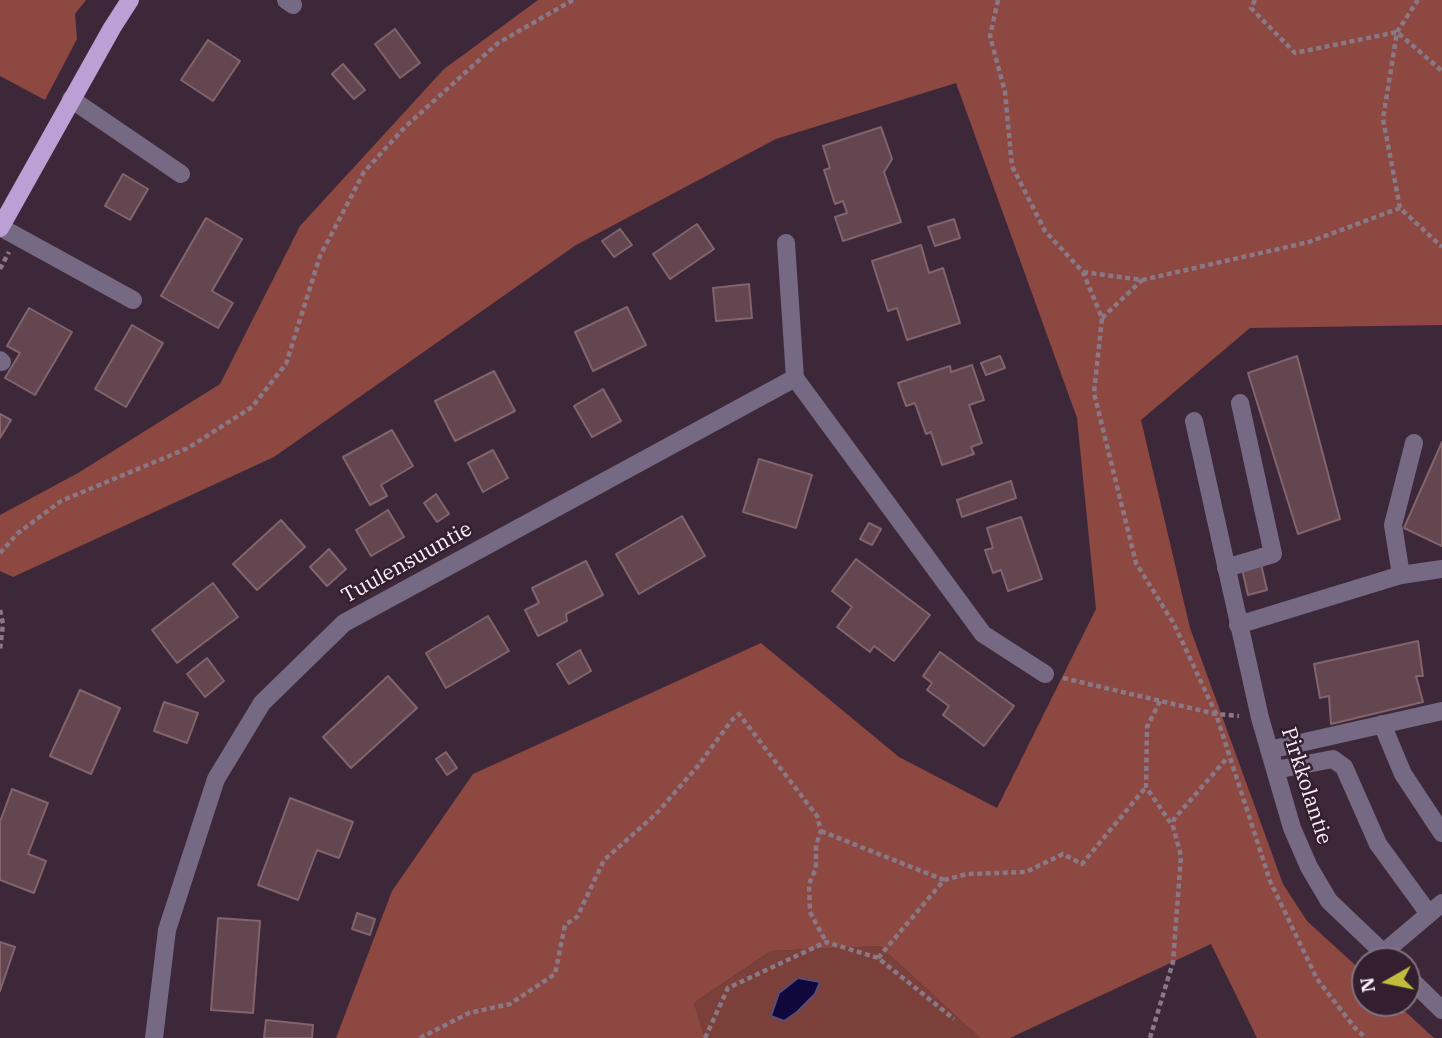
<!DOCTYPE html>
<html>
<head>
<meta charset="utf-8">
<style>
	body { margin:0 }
	#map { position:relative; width:1442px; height:1038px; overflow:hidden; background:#3d2839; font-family:"IBM Plex Serif",serif }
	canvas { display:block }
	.north { position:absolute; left:1351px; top:947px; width:70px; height:70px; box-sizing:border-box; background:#331f2f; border:2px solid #837280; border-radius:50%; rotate:261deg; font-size:19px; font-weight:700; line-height:28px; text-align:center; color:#fceef9 }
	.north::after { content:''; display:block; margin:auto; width:24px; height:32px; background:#c3bd3e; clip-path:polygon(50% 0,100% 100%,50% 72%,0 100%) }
</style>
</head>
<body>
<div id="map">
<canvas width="1442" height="1038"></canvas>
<div class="north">N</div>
</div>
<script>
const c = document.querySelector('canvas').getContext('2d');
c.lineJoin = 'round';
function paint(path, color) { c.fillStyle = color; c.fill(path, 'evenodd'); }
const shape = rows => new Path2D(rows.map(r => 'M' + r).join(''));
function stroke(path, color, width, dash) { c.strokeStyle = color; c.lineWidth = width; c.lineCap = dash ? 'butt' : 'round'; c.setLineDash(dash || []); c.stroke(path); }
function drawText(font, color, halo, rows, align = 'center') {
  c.font = font + ' "IBM Plex Serif",serif'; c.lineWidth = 5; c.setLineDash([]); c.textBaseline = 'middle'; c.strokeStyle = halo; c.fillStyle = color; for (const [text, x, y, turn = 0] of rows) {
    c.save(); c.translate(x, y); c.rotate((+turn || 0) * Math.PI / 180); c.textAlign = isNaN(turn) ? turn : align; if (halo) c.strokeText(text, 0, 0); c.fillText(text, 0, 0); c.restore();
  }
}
paint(shape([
	[880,946,980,1038,705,1038,694,1003,771,951]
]), '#7b403a');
paint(shape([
	[0,0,86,0,75,14,77,39,45,100,0,76],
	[538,0,1442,0,1442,325,1250,328,1141,420,1190,628,1283,884,1307,921,1365,974,1365,1003,1396,1003,1434,1038,1257,1038,1211,944,1010,1038,980,1038,880,946,771,951,694,1003,705,1038,336,1038,392,891,473,774,761,643,899,757,997,808,1096,609,1077,418,956,83,776,139,576,245,274,457,13,577,0,571,0,515,78,473,220,384,300,226,444,69]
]), '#8c4841');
const water = shape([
	[798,978,820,982,815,994,797,1012,784,1021,771,1016,779,993,798,978]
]);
paint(water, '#10083d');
stroke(water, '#574d75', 2);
const building = shape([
	[395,29,420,63,400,78,375,44,395,29],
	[208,40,240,61,213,101,181,80,208,40],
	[343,64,365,90,354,99,332,74,343,64],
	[881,127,892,159,884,172,901,222,843,241,835,217,847,213,843,201,835,204,824,170,830,168,823,146,881,127],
	[123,174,148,189,130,220,105,206,123,174],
	[206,218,242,239,212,291,233,303,218,328,161,296,206,218],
	[954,219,960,238,935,246,928,227,954,219],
	[697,224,714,249,670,279,653,254,697,224],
	[620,229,632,245,614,257,602,241,620,229],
	[921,245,929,273,943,268,960,323,907,340,897,308,888,311,872,261,921,245],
	[749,284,752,318,716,321,713,288,749,284],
	[627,307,646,345,593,371,575,332,627,307],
	[29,308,72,332,35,395,5,378,20,353,7,346,29,308],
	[132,325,163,343,126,407,95,389,132,325],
	[1000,356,1005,368,986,375,981,363,1000,356],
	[1297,356,1340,519,1298,534,1248,373,1297,356],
	[972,365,984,400,969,405,982,443,971,447,974,454,942,465,931,432,926,434,915,403,906,406,898,383,950,366,951,372,972,365],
	[494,371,515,411,455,441,435,401,494,371],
	[603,389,621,421,592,437,574,406,603,389],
	[0,414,11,420,0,438,0,414],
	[392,430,413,466,381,485,387,496,370,505,343,457,392,430],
	[1442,442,1442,546,1404,528,1442,442],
	[493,450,508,478,483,492,468,463,493,450],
	[759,459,812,475,796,528,743,512,759,459],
	[1011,481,1016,498,962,517,957,500,1011,481],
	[436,494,449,514,437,522,424,503,436,494],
	[388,510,404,537,371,556,356,530,388,510],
	[682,516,705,556,639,594,616,554,682,516],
	[1021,517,1042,579,1008,591,1001,570,993,573,985,550,993,548,987,528,1021,517],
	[281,520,305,547,257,590,233,564,281,520],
	[869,523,881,529,872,545,860,539,869,523],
	[329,549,346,569,327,586,310,567,329,549],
	[856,559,930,615,894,661,874,646,870,652,837,627,852,607,832,591,856,559],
	[586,561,603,595,566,614,567,621,538,636,525,610,539,603,532,588,586,561],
	[1261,564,1267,590,1248,595,1242,569,1261,564],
	[213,583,238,617,177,663,152,630,213,583],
	[488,616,509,651,446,688,426,653,488,616],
	[1418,641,1423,676,1416,676,1423,702,1331,724,1329,696,1320,698,1314,664,1418,641],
	[580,650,591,671,569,684,557,664,580,650],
	[940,652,1014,706,984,746,943,715,949,706,927,690,932,683,923,676,940,652],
	[207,658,224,681,205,697,187,674,207,658],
	[388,676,417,708,351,768,323,737,388,676],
	[80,690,120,708,91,774,50,756,80,690],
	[164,702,198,713,187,743,154,731,164,702],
	[446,752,457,768,447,775,436,759,446,752],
	[12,789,48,803,28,854,46,861,34,893,0,880,0,822,12,789],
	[290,798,353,822,339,858,317,850,298,900,258,885,290,798],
	[357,913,375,919,370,935,352,929,357,913],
	[218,918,260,921,253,1013,211,1010,218,918],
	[0,942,15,947,0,991,0,942],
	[266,1020,313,1025,312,1038,264,1038,266,1020]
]);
paint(building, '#63464f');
stroke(building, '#82646c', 2);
stroke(shape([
	[998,0,990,36,1005,92,1012,166,1045,231,1083,272,1102,318,1094,393,1136,563,1174,624,1216,714,1270,881,1317,979,1355,1028,1366,1038],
	[1255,0,1251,8,1295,53,1397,32,1442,71],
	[1400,208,1383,119,1397,32,1418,0],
	[0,269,9,252],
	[1083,272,1142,280,1309,242,1400,208,1442,247],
	[1102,318,1142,280],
	[0,553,18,533,61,501,188,448,252,407,286,364,320,256,364,172,405,127,498,43,573,0],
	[0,610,3,624,0,650],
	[1063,678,1216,714,1239,716],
	[1160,701,1147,727,1146,787,1172,825],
	[821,831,944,880,878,958],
	[944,880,967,874,1026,872,1063,854,1082,864,1146,787],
	[420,1038,469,1013,510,1004,555,974,565,925,577,917,604,860,656,814,697,767,732,720,739,714,817,816,821,831,816,845,816,868,809,884,810,912,826,942],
	[705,1038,728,988,826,942,878,958,954,1019],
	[1150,1038,1173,962,1181,856,1173,826,1174,819,1228,757]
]), '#8a7886', 4.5, [5, 3.5]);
stroke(shape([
	[286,0,293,5],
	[71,99,181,174],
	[0,227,133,300],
	[786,243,795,378],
	[0,360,2,362],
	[1194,421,1260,718,1292,828,1309,867,1329,901,1392,961],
	[1226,568,1273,554,1240,403],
	[1401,575,1393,525,1414,443],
	[1238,625,1401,575,1442,569],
	[1382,724,1403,774,1442,833],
	[1269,750,1442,711],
	[1275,770,1333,759,1344,767,1378,844,1429,914],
	[1383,953,1442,903],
	[1407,976,1442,1010],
	[154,1038,167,930,216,779,262,703,344,623,795,378,983,634,1045,674]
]), '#766983', 18);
stroke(shape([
	[0,228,112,28,130,0]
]), '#bba0d5', 18);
drawText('21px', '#fceef9', '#331f2f', [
	["Tuulensuuntie",407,563,-29],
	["Pirkkolantie",1306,786,72]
]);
</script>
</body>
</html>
